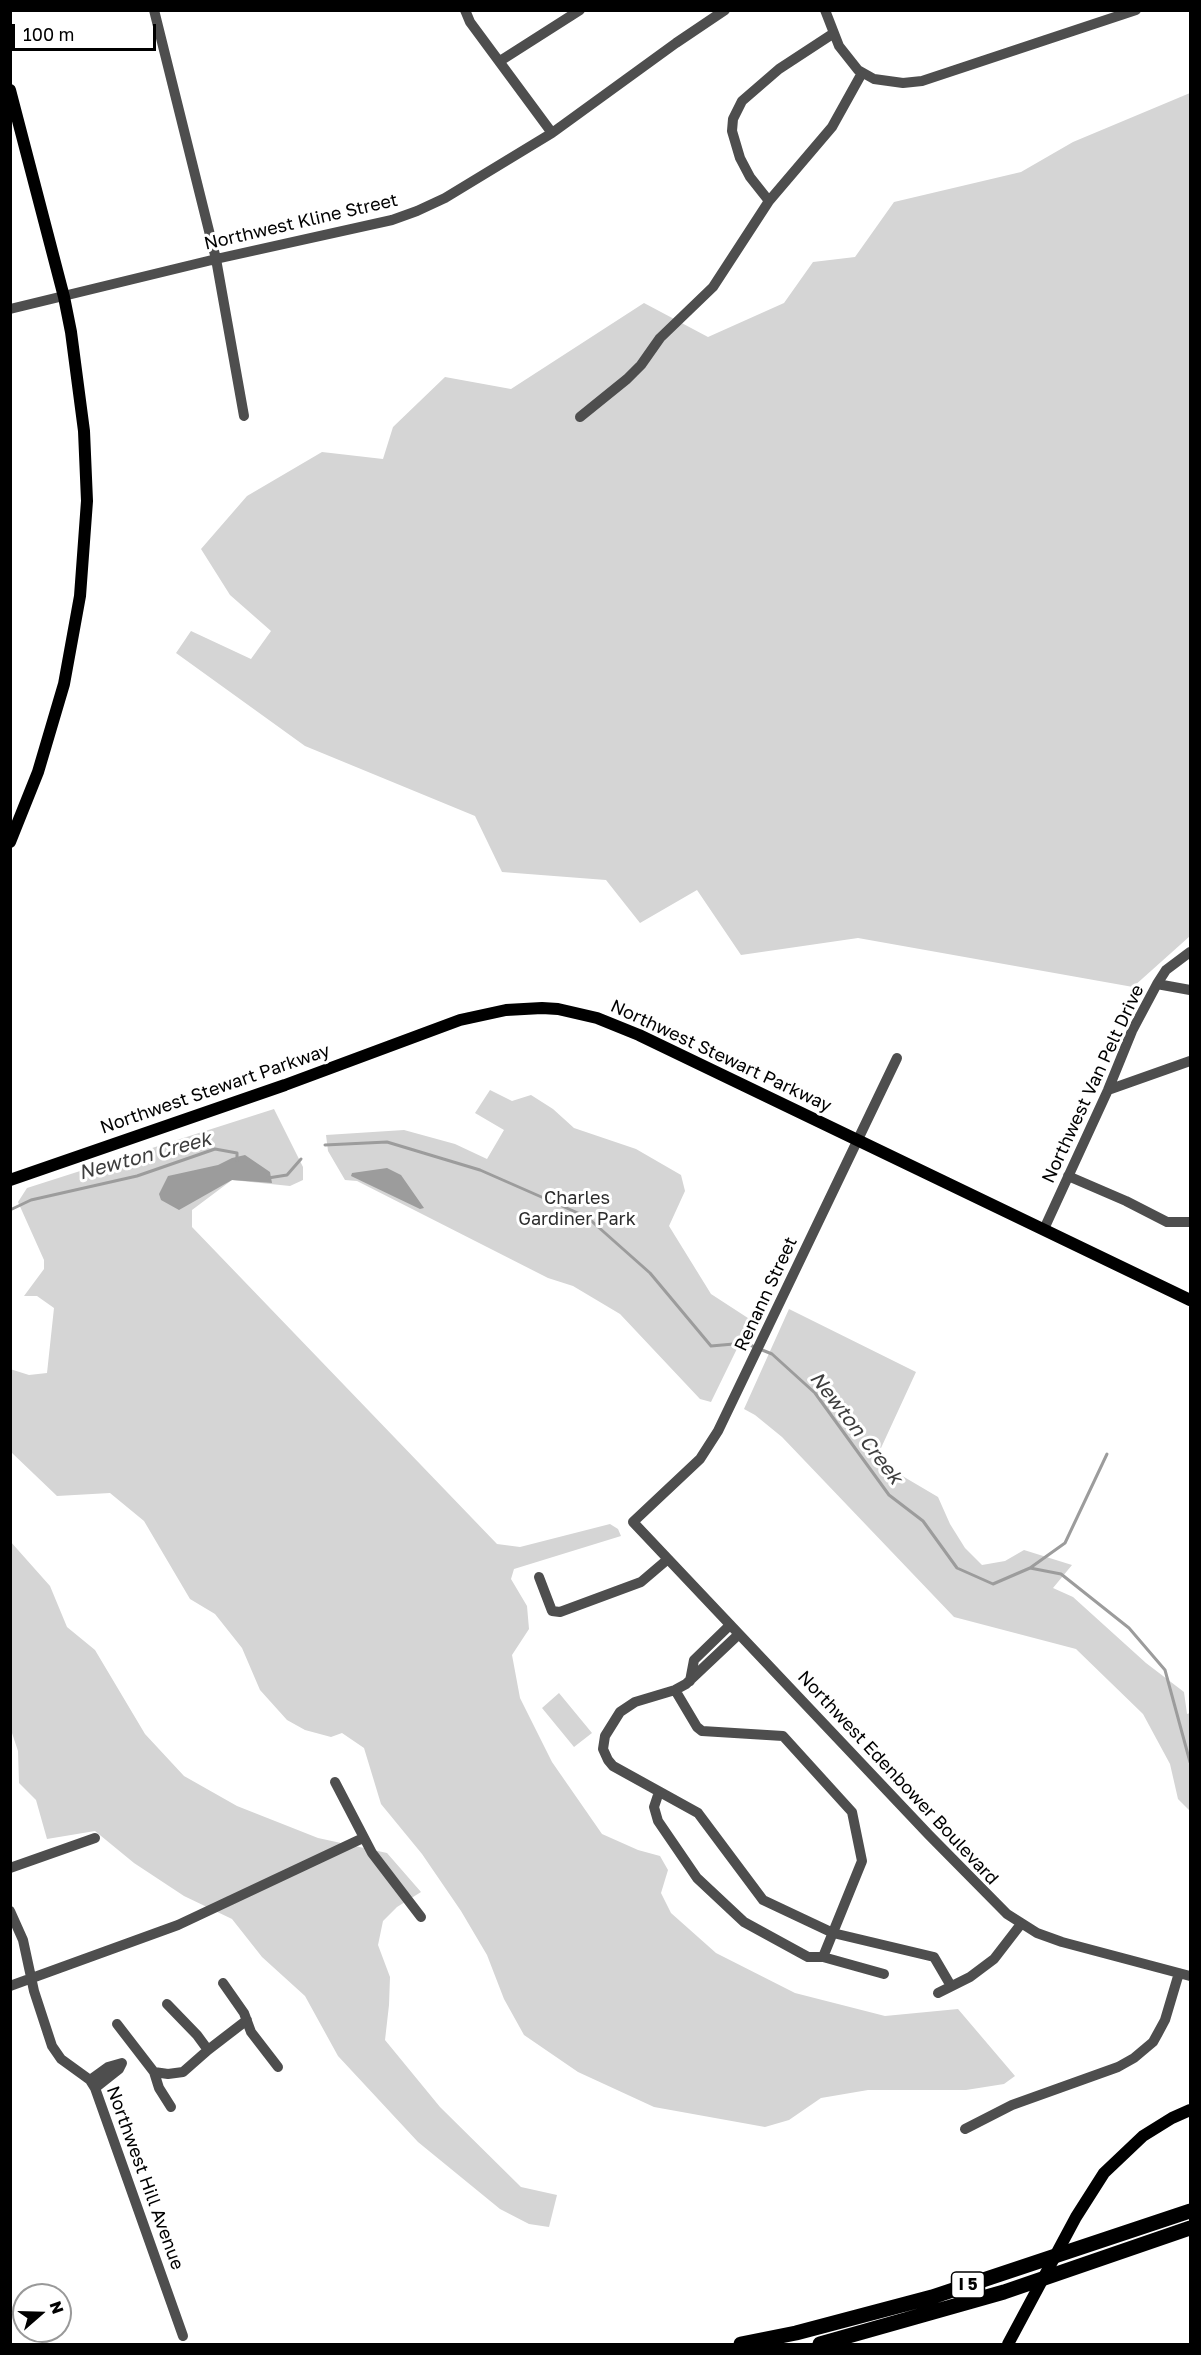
<!DOCTYPE html>
<html>
<head>
<meta charset="utf-8">
<style>
	body { margin:0 }
	#map { position:relative; width:1201px; height:2355px; overflow:hidden; background:#fff; font-family:"Golos Text",sans-serif }
	canvas { display:block }
	.frame { position:absolute; inset:0; border:12px solid #000; pointer-events:none }
	.north { position:absolute; left:12px; top:2283px; width:60px; height:60px; box-sizing:border-box; background:#fff; border:2px solid #999; border-radius:50%; rotate:70deg; font-size:16px; font-weight:700; line-height:24px; text-align:center; color:#000 }
	.north::after { content:''; display:block; margin:auto; width:21px; height:27px; background:#000; clip-path:polygon(50% 0,100% 100%,50% 72%,0 100%) }
	.scale { position:absolute; left:12px; top:24px; width:144px; height:27px; box-sizing:border-box; border:3px solid #000; border-top:0; padding-left:8px; font-size:18px; line-height:21px; white-space:nowrap; color:#000; -webkit-text-stroke:4px #fff; paint-order:stroke }
</style>
</head>
<body>
<div id="map">
<canvas width="1201" height="2355"></canvas>
<div class="frame"></div>
<div class="north">N</div>
<div class="scale">100 m</div>
</div>
<script>
const c = document.querySelector('canvas').getContext('2d');
c.lineJoin = 'round';
function paint(path, color) { c.fillStyle = color; c.fill(path, 'evenodd'); }
const shape = rows => new Path2D(rows.map(r => 'M' + r).join(''));
function stroke(path, color, width, dash) { c.strokeStyle = color; c.lineWidth = width; c.lineCap = dash ? 'butt' : 'round'; c.setLineDash(dash || []); c.stroke(path); }
function drawText(font, color, halo, rows, align = 'center') {
  c.font = font + ' "Golos Text",sans-serif'; c.lineWidth = 6; c.setLineDash([]); c.textBaseline = 'middle'; c.strokeStyle = halo; c.fillStyle = color; for (const [text, x, y, turn = 0] of rows) {
    c.save(); c.translate(x, y); c.rotate((+turn || 0) * Math.PI / 180); c.textAlign = isNaN(turn) ? turn : align; if (halo) c.strokeText(text, 0, 0); c.fillText(text, 0, 0); c.restore();
  }
}
paint(shape([
	[1190,93,1190,936,1133,987,858,938,741,955,697,890,640,923,606,880,502,872,475,816,305,746,176,653,191,631,251,659,271,631,230,595,201,549,247,496,322,452,383,459,393,427,445,377,511,389,644,303,708,337,784,303,813,262,855,257,894,202,1021,172,1073,142],
	[490,1090,512,1101,531,1095,553,1109,574,1128,636,1149,681,1175,685,1191,669,1226,711,1294,751,1320,711,1402,700,1399,620,1314,573,1286,548,1278,357,1181,345,1180,328,1151,326,1135,404,1130,455,1144,487,1159,504,1130,475,1113],
	[274,1109,303,1167,303,1180,290,1186,232,1180,192,1210,192,1227,497,1544,520,1547,610,1524,618,1529,621,1536,514,1569,511,1579,527,1606,529,1629,512,1655,520,1698,552,1762,602,1834,638,1850,660,1856,668,1870,661,1893,671,1913,716,1953,795,1993,885,2016,958,2009,1015,2076,1004,2084,966,2090,868,2090,821,2098,789,2120,765,2127,654,2107,578,2072,524,2035,504,1999,487,1955,461,1911,422,1854,381,1804,364,1748,342,1733,331,1737,305,1730,287,1720,260,1690,242,1648,215,1614,190,1599,144,1521,110,1493,57,1496,11,1452,10,1369,29,1375,47,1373,54,1308,37,1296,24,1296,44,1269,44,1260,18,1202,27,1188],
	[789,1309,916,1372,881,1448,877,1461,938,1497,950,1524,965,1548,982,1565,1005,1561,1024,1550,1072,1565,1053,1588,1073,1597,1146,1663,1184,1692,1187,1714,1190,1713,1190,1811,1178,1799,1170,1764,1143,1714,1076,1649,954,1617,782,1437,755,1415,744,1409],
	[10,1541,50,1586,67,1627,95,1650,145,1734,184,1776,237,1806,318,1838,387,1853,421,1892,397,1907,383,1921,378,1945,390,1977,389,2005,385,2040,440,2107,521,2187,557,2195,549,2227,529,2224,500,2209,418,2142,338,2056,305,1996,262,1957,232,1919,184,1896,134,1863,95,1831,47,1839,36,1800,19,1783,18,1751,11,1730],
	[559,1693,592,1733,574,1747,542,1708]
]), '#d5d5d5');
paint(shape([
	[245,1155,270,1172,272,1183,232,1180,179,1210,161,1200,159,1194,168,1176,218,1165,232,1158],
	[387,1168,401,1175,424,1208,420,1209,351,1176,352,1173]
]), '#9c9c9c');
stroke(shape([
	[325,1145,387,1142,480,1170,587,1217,650,1273,711,1346,745,1343,772,1354,815,1393,889,1495,923,1521,957,1568,993,1584,1030,1568,1061,1574,1129,1628,1165,1670,1190,1762],
	[268,1178,287,1175,301,1159],
	[10,1210,31,1200,137,1176,215,1149,237,1153,237,1160],
	[1030,1568,1065,1543,1107,1454]
]), '#9c9c9c', 3);
stroke(shape([
	[154,10,216,259,244,416],
	[465,10,470,22,552,133],
	[825,10,839,46,858,70,874,79,903,83,922,81,1136,10],
	[500,61,580,10],
	[769,201,750,177,740,158,732,131,733,119,742,101,779,69,834,33],
	[10,309,216,259,392,220,417,211,445,198,552,133,676,43,725,10],
	[580,417,627,379,641,365,660,338,713,287,769,201,832,127,862,73],
	[1157,984,1166,970,1190,952],
	[897,1058,718,1431,700,1459,633,1522,929,1835,1007,1914,1037,1933,1062,1942,1190,1976],
	[1108,1090,1190,1061],
	[1068,1176,1126,1201,1167,1222,1190,1222],
	[1044,1229,1108,1090,1132,1031,1157,984,1190,990],
	[539,1577,552,1611,560,1612,641,1582,668,1559],
	[739,1634,686,1684,675,1690,635,1702,620,1712,605,1736,603,1749,608,1760,613,1766,698,1813,763,1900,833,1933,934,1957,951,1986],
	[690,1681,694,1660,730,1625],
	[675,1690,697,1727,702,1731,783,1736,852,1812,862,1861,823,1957],
	[335,1782,372,1853,421,1917],
	[659,1792,654,1807,658,1821,697,1878,744,1922,808,1957,823,1957,884,1974],
	[10,1868,95,1838],
	[10,1911,23,1940,34,1991,52,2046,61,2059,90,2080,95,2088,183,2336],
	[223,1983,244,2013,251,2032,278,2067],
	[10,1986,178,1925,363,1838],
	[938,1993,970,1977,994,1959,1021,1924],
	[167,2004,197,2035,208,2050],
	[117,2024,154,2072,159,2088,171,2107],
	[154,2072,168,2074,183,2072,208,2050,247,2020],
	[90,2080,108,2067,122,2063,119,2069,95,2088],
	[965,2129,1012,2105,1118,2067,1134,2058,1153,2042,1158,2033,1165,2020,1179,1973]
]), '#4e4e4e', 10);
stroke(shape([
	[10,90,64,297,71,332,84,431,87,501,80,596,64,684,38,772,10,842],
	[10,1180,285,1085,460,1020,506,1010,542,1008,558,1009,597,1018,639,1035,1190,1300],
	[1008,2344,1076,2217,1104,2173,1143,2136,1172,2118,1190,2110]
]), '#000', 12);
stroke(shape([
	[741,2344,796,2333,932,2297,1190,2211],
	[820,2344,1004,2292,1190,2228]
]), '#000', 15);
for (const [x, y, w] of [
	[968,2285,33]
]) { const box = new Path2D(); box.roundRect(x - w / 2, y - 13, w, 26, 4.5); c.fillStyle = '#fff'; c.fill(box); stroke(box, '#000', 1.5); }
drawText('bold 16px', '#000', null, [
	["I 5",968,2285]
]);
drawText('18px', '#000', '#fff', [
	["Northwest Kline Street",301,222,-13],
	["Northwest Stewart Parkway",721,1056,25],
	["Northwest Van Pelt Drive",1093,1084,-65],
	["Northwest Stewart Parkway",215,1089,-19],
	["Renann Street",766,1294,-65],
	["Northwest Edenbower Boulevard",898,1778,47],
	["Northwest Hill Avenue",145,2178,70]
]);
drawText('18px', '#2c2c2c', '#fff', [
	["Charles",577,1198],
	["Gardiner Park",577,1219]
]);
drawText('italic 20px', '#3d3d3d', '#fff', [
	["Newton Creek",145,1156,-15],
	["Newton Creek",856,1428,52]
]);
</script>
</body>
</html>
